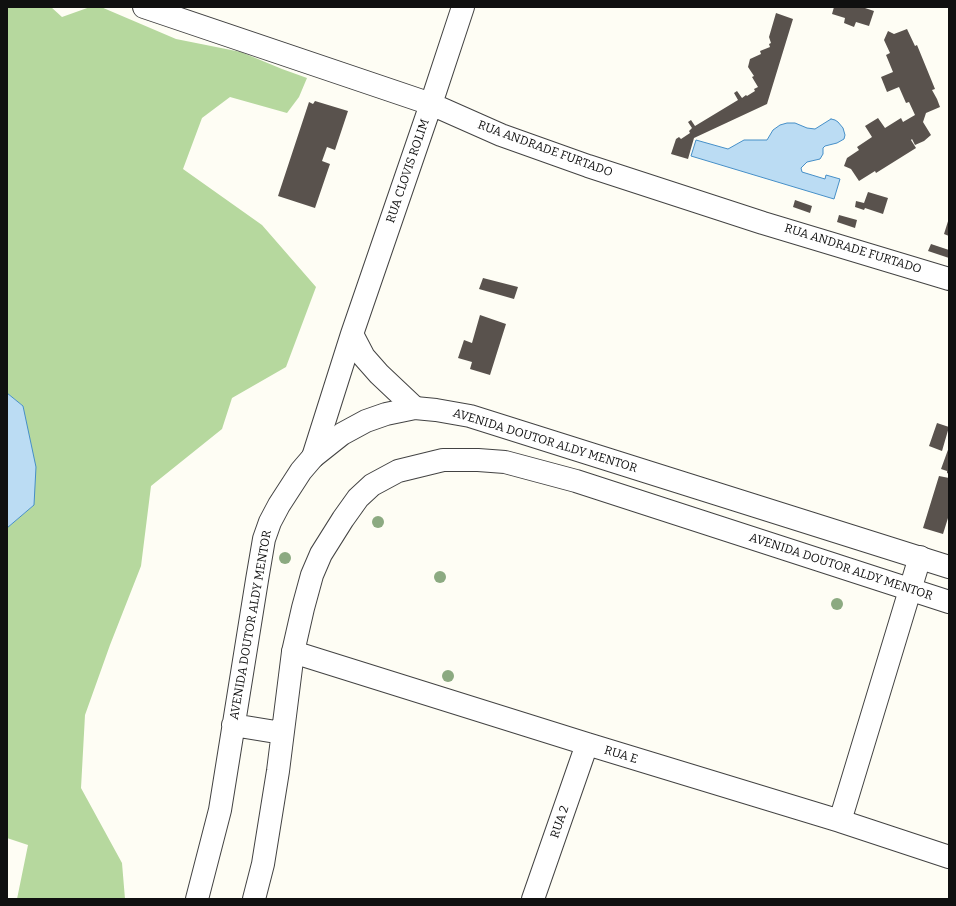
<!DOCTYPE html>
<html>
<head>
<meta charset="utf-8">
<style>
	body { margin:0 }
	#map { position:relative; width:956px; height:906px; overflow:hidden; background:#fefdf4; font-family:Bitter,serif }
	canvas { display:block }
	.frame { position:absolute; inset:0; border:8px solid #101010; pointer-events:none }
</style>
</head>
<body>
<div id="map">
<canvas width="956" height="906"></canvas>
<div class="frame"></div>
</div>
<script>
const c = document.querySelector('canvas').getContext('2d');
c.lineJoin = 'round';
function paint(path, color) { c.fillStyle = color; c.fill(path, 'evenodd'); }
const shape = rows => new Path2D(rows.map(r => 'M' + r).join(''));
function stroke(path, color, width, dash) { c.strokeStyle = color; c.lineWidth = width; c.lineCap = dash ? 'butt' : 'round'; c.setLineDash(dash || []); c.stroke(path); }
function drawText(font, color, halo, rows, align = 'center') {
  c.font = font + ' Bitter,serif'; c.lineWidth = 4; c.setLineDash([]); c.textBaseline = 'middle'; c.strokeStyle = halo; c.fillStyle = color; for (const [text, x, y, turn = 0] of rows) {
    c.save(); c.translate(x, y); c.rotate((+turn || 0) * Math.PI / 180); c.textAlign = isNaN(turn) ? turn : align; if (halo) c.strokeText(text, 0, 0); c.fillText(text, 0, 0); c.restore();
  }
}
paint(shape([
	[7,7,51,7,62,17,90,7,101,7,176,39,241,52,282,69,307,78,299,97,287,113,230,97,202,118,183,169,262,225,316,287,286,367,232,398,222,429,151,486,141,566,110,645,85,715,81,788,122,863,125,899,17,899,28,845,7,838,7,528,34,505,23,406,7,393]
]), '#b6d89e');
const water = shape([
	[831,119,835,120,838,122,843,128,845,135,844,139,837,143,825,146,823,148,823,154,820,159,807,162,801,168,802,172,825,179,826,175,840,179,834,199,691,156,696,140,728,149,744,140,767,140,773,130,780,125,787,123,795,123,807,128,815,129,831,119],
	[7,393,23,406,36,467,34,505,7,528,7,393]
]);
paint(water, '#bbdcf3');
stroke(water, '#468fc7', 1);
paint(shape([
	[834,7,862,7,874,11,869,26,856,22,854,27,844,23,845,18,832,14],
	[776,13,793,19,767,104,694,138,688,159,671,154,676,139,679,137,681,139,690,133,689,131,692,128,688,122,691,120,695,126,738,100,734,93,737,91,742,98,746,95,747,96,755,91,754,89,758,87,752,77,754,76,748,67,750,59,761,54,760,51,770,47,769,44,771,43,769,37],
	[907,29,915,46,917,45,935,89,932,90,937,99,940,107,926,113,923,122,931,135,924,141,915,145,912,139,911,140,916,148,876,173,875,171,859,181,851,169,844,166,847,158,859,150,857,147,872,137,865,126,878,118,885,128,901,118,903,122,915,115,909,102,906,103,899,87,887,92,881,77,893,72,886,55,890,53,884,40,888,31,894,34],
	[315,101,348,111,335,150,327,147,322,161,330,164,315,208,278,196,309,102,313,104],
	[868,192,888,198,883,214,865,208,864,210,855,207,856,201,864,203],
	[795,200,812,206,810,213,793,207],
	[839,215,857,220,855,228,837,222],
	[949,218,949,236,944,234],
	[931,244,949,250,949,258,928,251],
	[483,278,518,287,514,299,479,289],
	[480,315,506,324,490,375,470,369,472,362,458,358,464,340,472,343],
	[937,423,949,427,942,451,929,446],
	[949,447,949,474,947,473,947,471,941,469],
	[939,476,949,478,949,519,948,518,943,534,923,528]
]), '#59524d');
const minor = shape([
	[144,7,431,104,501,135,588,166,763,223,949,279],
	[352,334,364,357,379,374,415,408],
	[313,457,352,334,431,104,463,7],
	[293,652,587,744,840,821,949,857],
	[840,821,920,557],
	[533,899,587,744]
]);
const tertiary = shape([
	[233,725,282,733],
	[197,899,220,810,257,580,264,539,270,522,279,505,301,471,313,457,342,434,366,421,386,414,415,408,436,410,470,416,949,567],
	[254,899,263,864,278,771,293,652,303,608,312,575,321,554,343,519,358,498,372,485,398,471,443,460,478,460,505,462,576,481,949,602]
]);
stroke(minor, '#434343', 24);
stroke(tertiary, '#434343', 24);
stroke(minor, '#fff', 22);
stroke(tertiary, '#fff', 22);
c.fillStyle = '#8caa81';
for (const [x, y] of [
	[378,522],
	[285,558],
	[440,577],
	[837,604],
	[448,676]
]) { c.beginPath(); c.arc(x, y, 6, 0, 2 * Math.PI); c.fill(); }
drawText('12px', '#101010', '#fff', [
	["RUA ANDRADE FURTADO",545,149,20],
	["RUA CLOVIS ROLIM",408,171,-71],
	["RUA ANDRADE FURTADO",853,249,17],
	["AVENIDA DOUTOR ALDY MENTOR",545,441,17],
	["AVENIDA DOUTOR ALDY MENTOR",841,567,18],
	["AVENIDA DOUTOR ALDY MENTOR",251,625,-80],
	["RUA E",621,755,17],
	["RUA 2",560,822,-71]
]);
</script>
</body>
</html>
